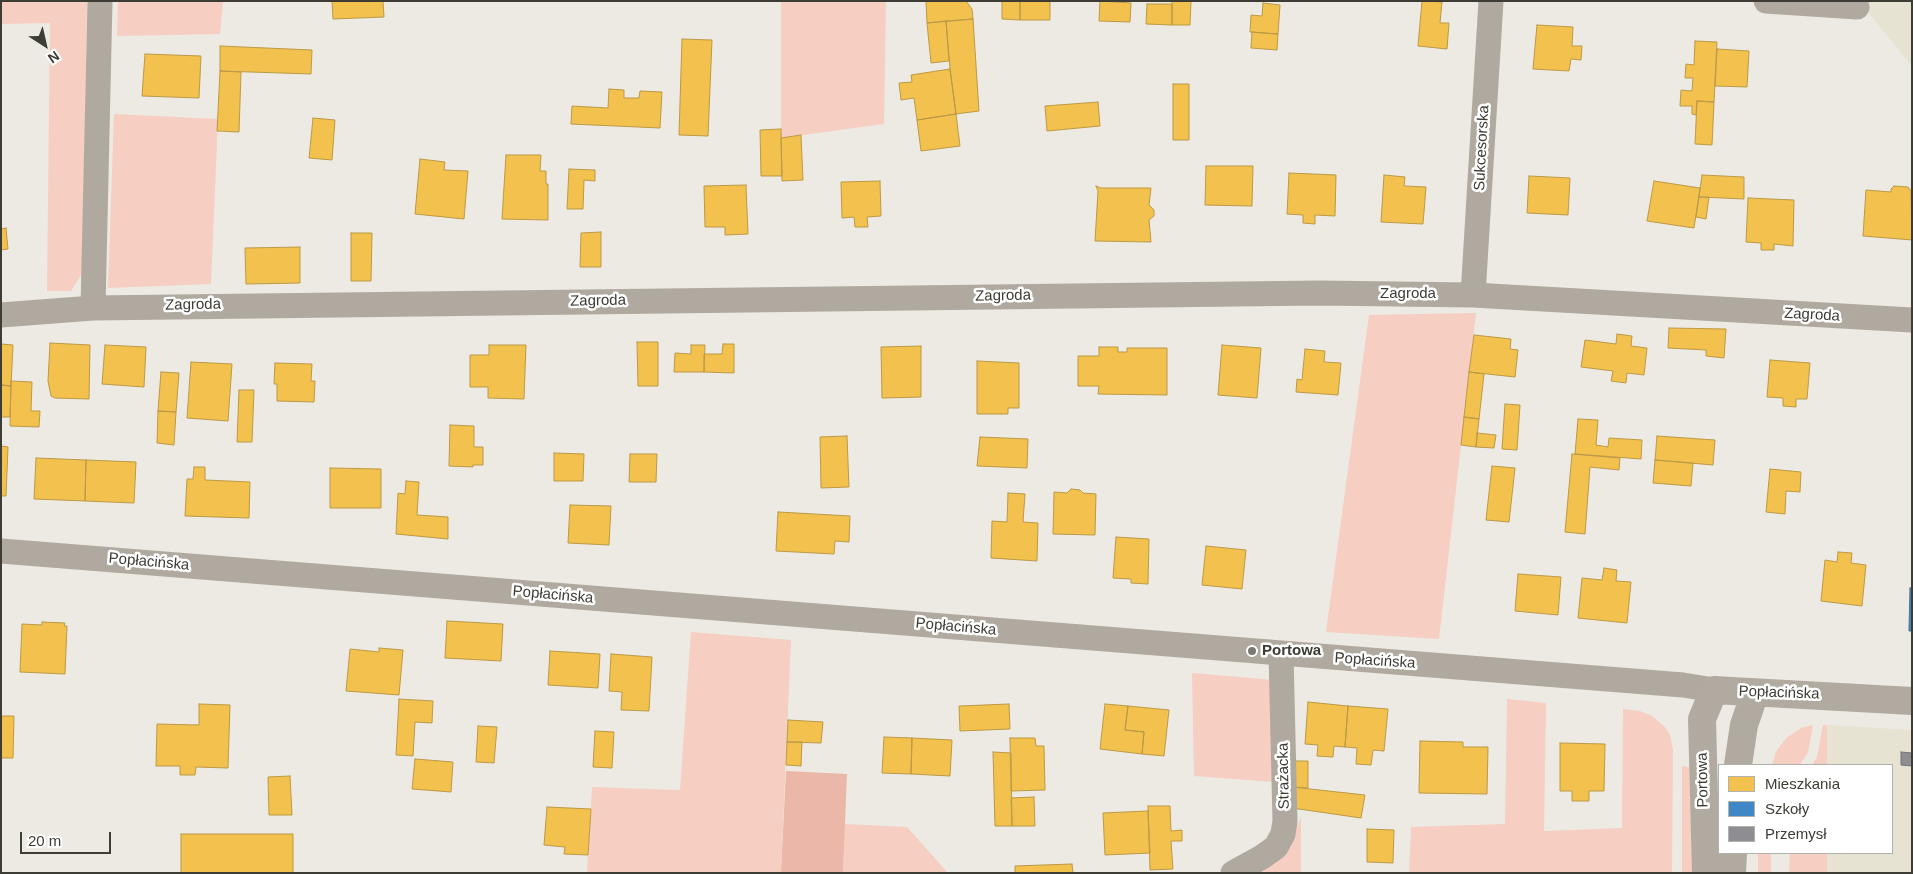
<!DOCTYPE html>
<html>
<head>
<meta charset="utf-8">
<style>
	body { margin:0 }
	#map { position:relative; width:1913px; height:874px; overflow:hidden; background:#eceae2; font-family:Arial,sans-serif }
	canvas { display:block }
	.frame { position:absolute; inset:0; border:2px solid #3d3c35; pointer-events:none }
	.legend { position:absolute; left:1718px; top:764px; width:175px; height:90px; box-sizing:border-box; background:#fff; border:1px solid #b1b1ae; margin:0; padding:6px 9px; list-style:none; font-size:15px; color:#3d3c35 }
	.legend li { display:flex; align-items:center; gap:10px; height:25px }
	.legend b { width:25px; border:1px solid #b1b1ae }
	.north { position:absolute; left:20px; top:20px; width:50px; height:50px; -webkit-text-stroke:4px #fff; paint-order:stroke; rotate:145deg; font-size:14px; font-weight:700; line-height:20px; text-align:center; color:#3d3c35 }
	.north::after { content:''; display:block; margin:auto; width:18px; height:22px; background:#3d3c35; clip-path:polygon(50% 0,100% 100%,50% 72%,0 100%) }
	.scale { position:absolute; left:20px; top:832px; width:91px; height:22px; box-sizing:border-box; border:2px solid #3d3c35; border-top:0; padding-left:6px; font-size:15px; line-height:18px; white-space:nowrap; color:#3d3c35; -webkit-text-stroke:4px #fff; paint-order:stroke }
</style>
</head>
<body>
<div id="map">
<canvas width="1913" height="874"></canvas>
<div class="frame"></div>
<ul class="legend">
<li><b style="height:14px;background:#f2c14e"></b>Mieszkania</li>
<li><b style="height:14px;background:#3f88c5"></b>Szkoły</li>
<li><b style="height:14px;background:#8d8d92"></b>Przemysł</li>
</ul>
<div class="north">N</div>
<div class="scale">20 m</div>
</div>
<script>
const c = document.querySelector('canvas').getContext('2d');
c.lineJoin = 'round';
function paint(path, color) { c.fillStyle = color; c.fill(path, 'evenodd'); }
const shape = rows => new Path2D(rows.map(r => 'M' + r).join(''));
function stroke(path, color, width, dash) { c.strokeStyle = color; c.lineWidth = width; c.lineCap = dash ? 'butt' : 'round'; c.setLineDash(dash || []); c.stroke(path); }
function drawText(font, color, halo, rows, align = 'center') {
  c.font = font + ' Arial,sans-serif'; c.lineWidth = 5; c.setLineDash([]); c.textBaseline = 'middle'; c.strokeStyle = halo; c.fillStyle = color; for (const [text, x, y, turn = 0] of rows) {
    c.save(); c.translate(x, y); c.rotate((+turn || 0) * Math.PI / 180); c.textAlign = isNaN(turn) ? turn : align; if (halo) c.strokeText(text, 0, 0); c.fillText(text, 0, 0); c.restore();
  }
}
paint(shape([
	[1860,1,1912,1,1912,66,1880,27],
	[1827,725,1912,730,1912,873,1827,873,1827,853,1892,853,1892,765,1827,765]
]), '#e6e3d2');
paint(shape([
	[1,1,87,1,83,272,71,291,47,291,50,23,1,24],
	[118,1,223,1,220,34,117,36],
	[781,1,886,1,884,124,781,138],
	[114,114,218,119,211,284,108,288],
	[1476,313,1439,639,1326,632,1369,315],
	[691,632,791,640,781,873,587,873,592,787,680,790],
	[1192,673,1274,680,1274,782,1194,776],
	[1507,699,1546,703,1544,831,1622,828,1623,709,1640,711,1652,716,1666,728,1670,735,1673,749,1672,873,1409,873,1411,827,1505,824],
	[1813,725,1808,752,1800,765,1772,765,1776,752,1786,738,1801,728],
	[1823,725,1827,725,1827,765,1812,765,1817,757],
	[1682,766,1689,767,1694,873,1682,873],
	[1301,817,1301,873,1257,873,1291,841],
	[845,824,907,827,948,873,843,873],
	[1758,853,1771,853,1771,873,1758,873],
	[1790,853,1827,853,1827,873,1789,873]
]), '#f6cec2');
paint(shape([
	[786,771,847,774,843,873,781,873]
]), '#eab7a8');
const homes = shape([
	[332,1,383,1,384,17,333,19,332,1],
	[926,1,966,1,972,9,973,19,927,23,926,1],
	[1002,1,1020,1,1020,20,1002,19,1002,1],
	[1020,1,1050,1,1050,20,1020,20,1020,1],
	[1100,1,1131,3,1130,22,1099,21,1100,1],
	[1172,1,1191,1,1190,25,1172,25,1172,1],
	[1422,1,1442,2,1440,23,1449,23,1447,49,1418,46,1422,1],
	[1263,3,1280,5,1278,34,1250,32,1251,15,1262,16,1263,3],
	[1147,4,1172,4,1172,25,1146,24,1147,4],
	[973,19,979,111,956,114,950,69,946,21,973,19],
	[946,21,949,61,931,63,927,23,946,21],
	[1537,25,1573,27,1572,46,1582,46,1581,60,1571,59,1569,71,1533,69,1537,25],
	[1252,32,1278,34,1277,50,1251,48,1252,32],
	[682,39,712,40,708,136,679,135,682,39],
	[1695,41,1717,42,1714,102,1697,101,1696,115,1692,114,1692,106,1680,106,1681,90,1692,91,1693,78,1685,78,1686,64,1694,65,1695,41],
	[220,46,312,50,311,74,220,71,220,46],
	[1717,49,1749,51,1747,87,1715,86,1717,49],
	[145,54,201,56,199,98,142,96,145,54],
	[950,69,956,114,917,120,914,98,901,100,899,83,912,82,911,75,950,69],
	[220,71,241,72,239,132,217,131,220,71],
	[1173,84,1189,84,1189,140,1173,140,1173,84],
	[609,89,624,90,624,98,639,98,640,91,662,92,660,128,571,124,572,106,608,108,609,89],
	[1697,101,1714,102,1712,145,1695,144,1697,101],
	[1098,102,1100,126,1047,131,1045,106,1098,102],
	[956,114,960,146,921,151,917,120,956,114],
	[313,118,335,120,332,160,309,158,313,118],
	[781,129,782,176,761,176,760,130,781,129],
	[801,135,803,180,782,181,781,138,801,135],
	[506,155,541,155,540,171,546,171,546,184,548,184,548,220,502,219,506,155],
	[420,159,445,162,444,170,468,171,464,219,415,214,420,159],
	[1206,166,1253,166,1252,206,1205,205,1206,166],
	[569,169,595,170,595,181,584,180,583,209,567,209,569,169],
	[1289,173,1336,175,1335,216,1315,215,1315,224,1303,223,1303,215,1287,214,1289,173],
	[1384,175,1405,177,1404,186,1426,187,1423,224,1381,222,1384,175],
	[1702,175,1744,177,1744,199,1699,197,1702,175],
	[1529,176,1570,178,1568,215,1527,213,1529,176],
	[880,181,881,216,867,217,868,227,855,227,854,217,842,218,841,182,880,181],
	[1654,181,1700,188,1694,228,1647,221,1654,181],
	[746,185,748,234,725,235,725,227,705,227,704,186,746,185],
	[1096,186,1101,188,1151,188,1149,205,1154,210,1154,216,1149,220,1151,242,1095,241,1098,191,1096,186],
	[1894,186,1908,187,1911,191,1912,240,1863,236,1866,190,1891,192,1891,189,1894,186],
	[1699,197,1709,197,1706,219,1696,217,1699,197],
	[1748,198,1794,200,1793,246,1774,244,1774,250,1761,250,1761,243,1746,242,1748,198],
	[6,228,8,249,1,250,1,229,6,228],
	[601,232,601,267,580,267,581,233,601,232],
	[351,233,372,233,371,281,351,281,351,233],
	[300,247,300,283,246,284,245,248,300,247],
	[1669,328,1726,329,1724,358,1706,356,1706,350,1668,348,1669,328],
	[1617,334,1632,336,1631,346,1647,348,1644,375,1627,373,1626,383,1611,381,1613,371,1581,367,1585,340,1616,344,1617,334],
	[1474,335,1511,339,1510,349,1518,350,1515,377,1469,372,1474,335],
	[637,342,658,342,658,386,638,386,637,342],
	[50,343,90,345,89,399,55,398,51,396,48,381,50,343],
	[1,344,13,345,11,386,1,385,1,344],
	[723,344,734,344,734,373,704,372,704,354,722,354,723,344],
	[105,345,146,347,144,387,102,384,105,345],
	[489,345,526,345,524,399,488,398,488,387,470,387,470,355,489,355,489,345],
	[691,345,705,345,704,372,674,372,675,353,691,354,691,345],
	[1222,345,1261,348,1257,398,1218,395,1222,345],
	[921,346,921,397,882,398,881,347,921,346],
	[1099,347,1118,347,1118,352,1127,352,1127,348,1167,348,1167,395,1098,394,1099,386,1078,386,1078,356,1099,356,1099,347],
	[1305,349,1325,351,1324,362,1341,363,1338,395,1296,392,1297,379,1302,380,1305,349],
	[1770,360,1810,363,1807,399,1796,399,1796,407,1783,406,1783,398,1767,397,1770,360],
	[977,361,1019,363,1019,408,1008,408,1008,414,977,414,977,361],
	[191,362,232,364,228,421,187,418,191,362],
	[275,363,312,364,311,381,315,381,314,402,277,401,277,384,274,384,275,363],
	[161,372,179,373,176,412,158,411,161,372],
	[1469,372,1484,374,1479,419,1464,417,1469,372],
	[11,381,32,382,31,411,40,411,39,427,10,426,11,381],
	[1,385,11,386,10,417,1,417,1,385],
	[239,390,254,390,252,442,237,442,239,390],
	[1505,404,1520,405,1517,450,1502,449,1505,404],
	[158,411,176,412,174,445,157,443,158,411],
	[1464,417,1479,419,1476,447,1461,445,1464,417],
	[1578,419,1598,420,1596,445,1608,447,1609,438,1642,440,1641,459,1575,454,1578,419],
	[450,425,474,426,474,447,483,447,483,465,473,465,473,467,449,466,450,425],
	[1477,433,1496,435,1494,448,1476,447,1477,433],
	[847,436,849,487,821,488,820,437,847,436],
	[1657,436,1715,440,1713,465,1655,460,1657,436],
	[980,437,1028,439,1027,468,977,466,980,437],
	[1,446,8,447,6,496,1,496,1,446],
	[554,453,584,454,583,481,554,481,554,453],
	[630,454,657,454,656,482,629,482,630,454],
	[1572,454,1620,458,1619,470,1590,467,1585,534,1565,532,1572,454],
	[36,458,86,460,85,501,34,499,36,458],
	[86,460,136,462,134,503,85,501,86,460],
	[1655,460,1693,463,1691,486,1653,483,1655,460],
	[1492,466,1515,468,1509,522,1486,520,1492,466],
	[194,467,205,467,205,480,250,482,249,518,185,516,187,479,193,479,194,467],
	[330,468,381,469,381,508,330,508,330,468],
	[1770,469,1801,472,1800,492,1786,491,1785,514,1766,512,1770,469],
	[406,481,419,482,417,515,448,517,448,539,396,534,398,493,405,494,406,481],
	[1071,489,1080,490,1083,493,1096,494,1095,535,1053,534,1054,492,1067,493,1071,489],
	[1008,493,1025,494,1023,522,1038,523,1037,561,991,558,992,521,1007,522,1008,493],
	[570,505,611,506,609,545,568,543,570,505],
	[778,512,850,516,849,542,835,541,834,554,776,551,778,512],
	[1116,537,1149,539,1148,584,1131,583,1131,579,1113,578,1116,537],
	[1206,546,1246,550,1242,589,1202,585,1206,546],
	[1838,552,1852,553,1851,563,1866,565,1862,606,1821,601,1825,560,1837,562,1838,552],
	[1604,568,1617,570,1616,581,1631,582,1627,623,1578,618,1582,578,1602,580,1604,568],
	[1518,574,1561,577,1558,615,1515,611,1518,574],
	[447,621,503,624,501,661,445,658,447,621],
	[42,622,65,623,64,626,67,626,65,674,20,672,22,624,42,625,42,622],
	[379,648,403,650,399,695,346,691,350,649,379,652,379,648],
	[550,651,600,654,598,688,548,685,550,651],
	[611,654,652,657,649,711,621,710,622,692,609,691,611,654],
	[399,699,433,701,432,723,415,722,413,756,396,755,399,699],
	[1308,702,1348,706,1345,747,1334,746,1333,757,1317,756,1318,745,1305,744,1308,702],
	[199,704,230,705,228,768,196,767,195,775,180,775,180,766,156,766,157,724,199,725,199,704],
	[1009,704,1010,729,960,731,959,706,1009,704],
	[1105,704,1128,706,1125,730,1144,732,1142,754,1100,749,1105,704],
	[1128,706,1169,710,1164,756,1142,754,1144,732,1125,730,1128,706],
	[1348,706,1388,709,1384,751,1373,750,1371,765,1356,764,1357,748,1345,747,1348,706],
	[1,716,14,716,13,758,1,758,1,716],
	[788,720,823,722,821,743,787,742,788,720],
	[478,726,497,727,494,763,476,762,478,726],
	[595,731,614,732,612,768,593,767,595,731],
	[884,737,912,738,911,774,882,773,884,737],
	[912,738,952,740,950,776,911,774,912,738],
	[1010,738,1035,738,1036,746,1044,746,1045,790,1011,791,1010,738],
	[1420,741,1463,742,1463,747,1488,747,1487,794,1419,793,1420,741],
	[787,742,802,742,801,766,786,765,787,742],
	[1560,743,1605,744,1604,791,1589,791,1589,801,1572,801,1572,791,1560,791,1560,743],
	[993,752,1011,753,1012,826,995,826,993,752],
	[415,759,453,762,451,792,412,789,415,759],
	[1291,761,1308,761,1308,788,1292,787,1291,761],
	[290,776,292,815,269,815,268,777,290,776],
	[1292,787,1365,795,1361,818,1292,808,1292,787],
	[1034,797,1035,826,1012,826,1011,798,1034,797],
	[1148,806,1170,806,1171,831,1182,830,1182,841,1171,841,1173,869,1150,870,1148,806],
	[547,807,591,809,588,855,564,854,565,847,544,845,547,807],
	[1148,811,1150,853,1105,855,1103,813,1148,811],
	[1367,829,1394,830,1393,863,1367,862,1367,829],
	[181,834,293,834,293,873,181,873,181,834],
	[1072,864,1073,873,1015,873,1015,866,1072,864]
]);
paint(homes, '#f2c14e');
stroke(homes, '#bc9946', 1);
const schools = shape([
	[1910,588,1912,588,1912,631,1909,631,1910,588]
]);
paint(schools, '#3f88c5');
stroke(schools, '#3e719a', 1);
const industry = shape([
	[1901,752,1912,753,1912,770,1912,766,1901,765,1901,752]
]);
paint(industry, '#8d8d92');
stroke(industry, '#757576', 1);
stroke(shape([
	[100,1,93,308,1319,293,1473,295,1912,320],
	[1766,1,1857,7],
	[1473,295,1491,1],
	[1,315,93,308],
	[1,551,1683,685,1714,690],
	[1233,873,1262,857,1276,847,1283,834,1285,821,1281,654]
]), '#b0a99f', 25);
stroke(shape([
	[1738,765,1744,725,1755,693],
	[1706,873,1702,719,1714,690,1912,701],
	[1732,873,1733,853]
]), '#b1aaa1', 28);
for (const [x, y, r, color] of [
	[1252,651,5,"#7a7972"]
]) { const dot = new Path2D(); dot.arc(x, y, r, 0, 2 * Math.PI); c.fillStyle = color; c.fill(dot); stroke(dot, '#fff', 2); }
drawText('15px', '#3d3c35', '#fff', [
	["Sukcesorska",1482,148,-87],
	["Zagroda",1408,294],
	["Zagroda",1003,296,-1],
	["Zagroda",598,301,-1],
	["Zagroda",193,305,-1],
	["Zagroda",1812,315,3],
	["Popłacińska",149,562,5],
	["Popłacińska",553,595,5],
	["Popłacińska",956,627,5],
	["Popłacińska",1375,661,4],
	["Popłacińska",1779,693,2],
	["Strażacka",1284,776,-91],
	["Portowa",1703,780,-91]
]);
drawText('bold 15px', '#3d3c35', '#fff', [
	["Portowa",1262,651]
], 'left');
</script>
</body>
</html>
